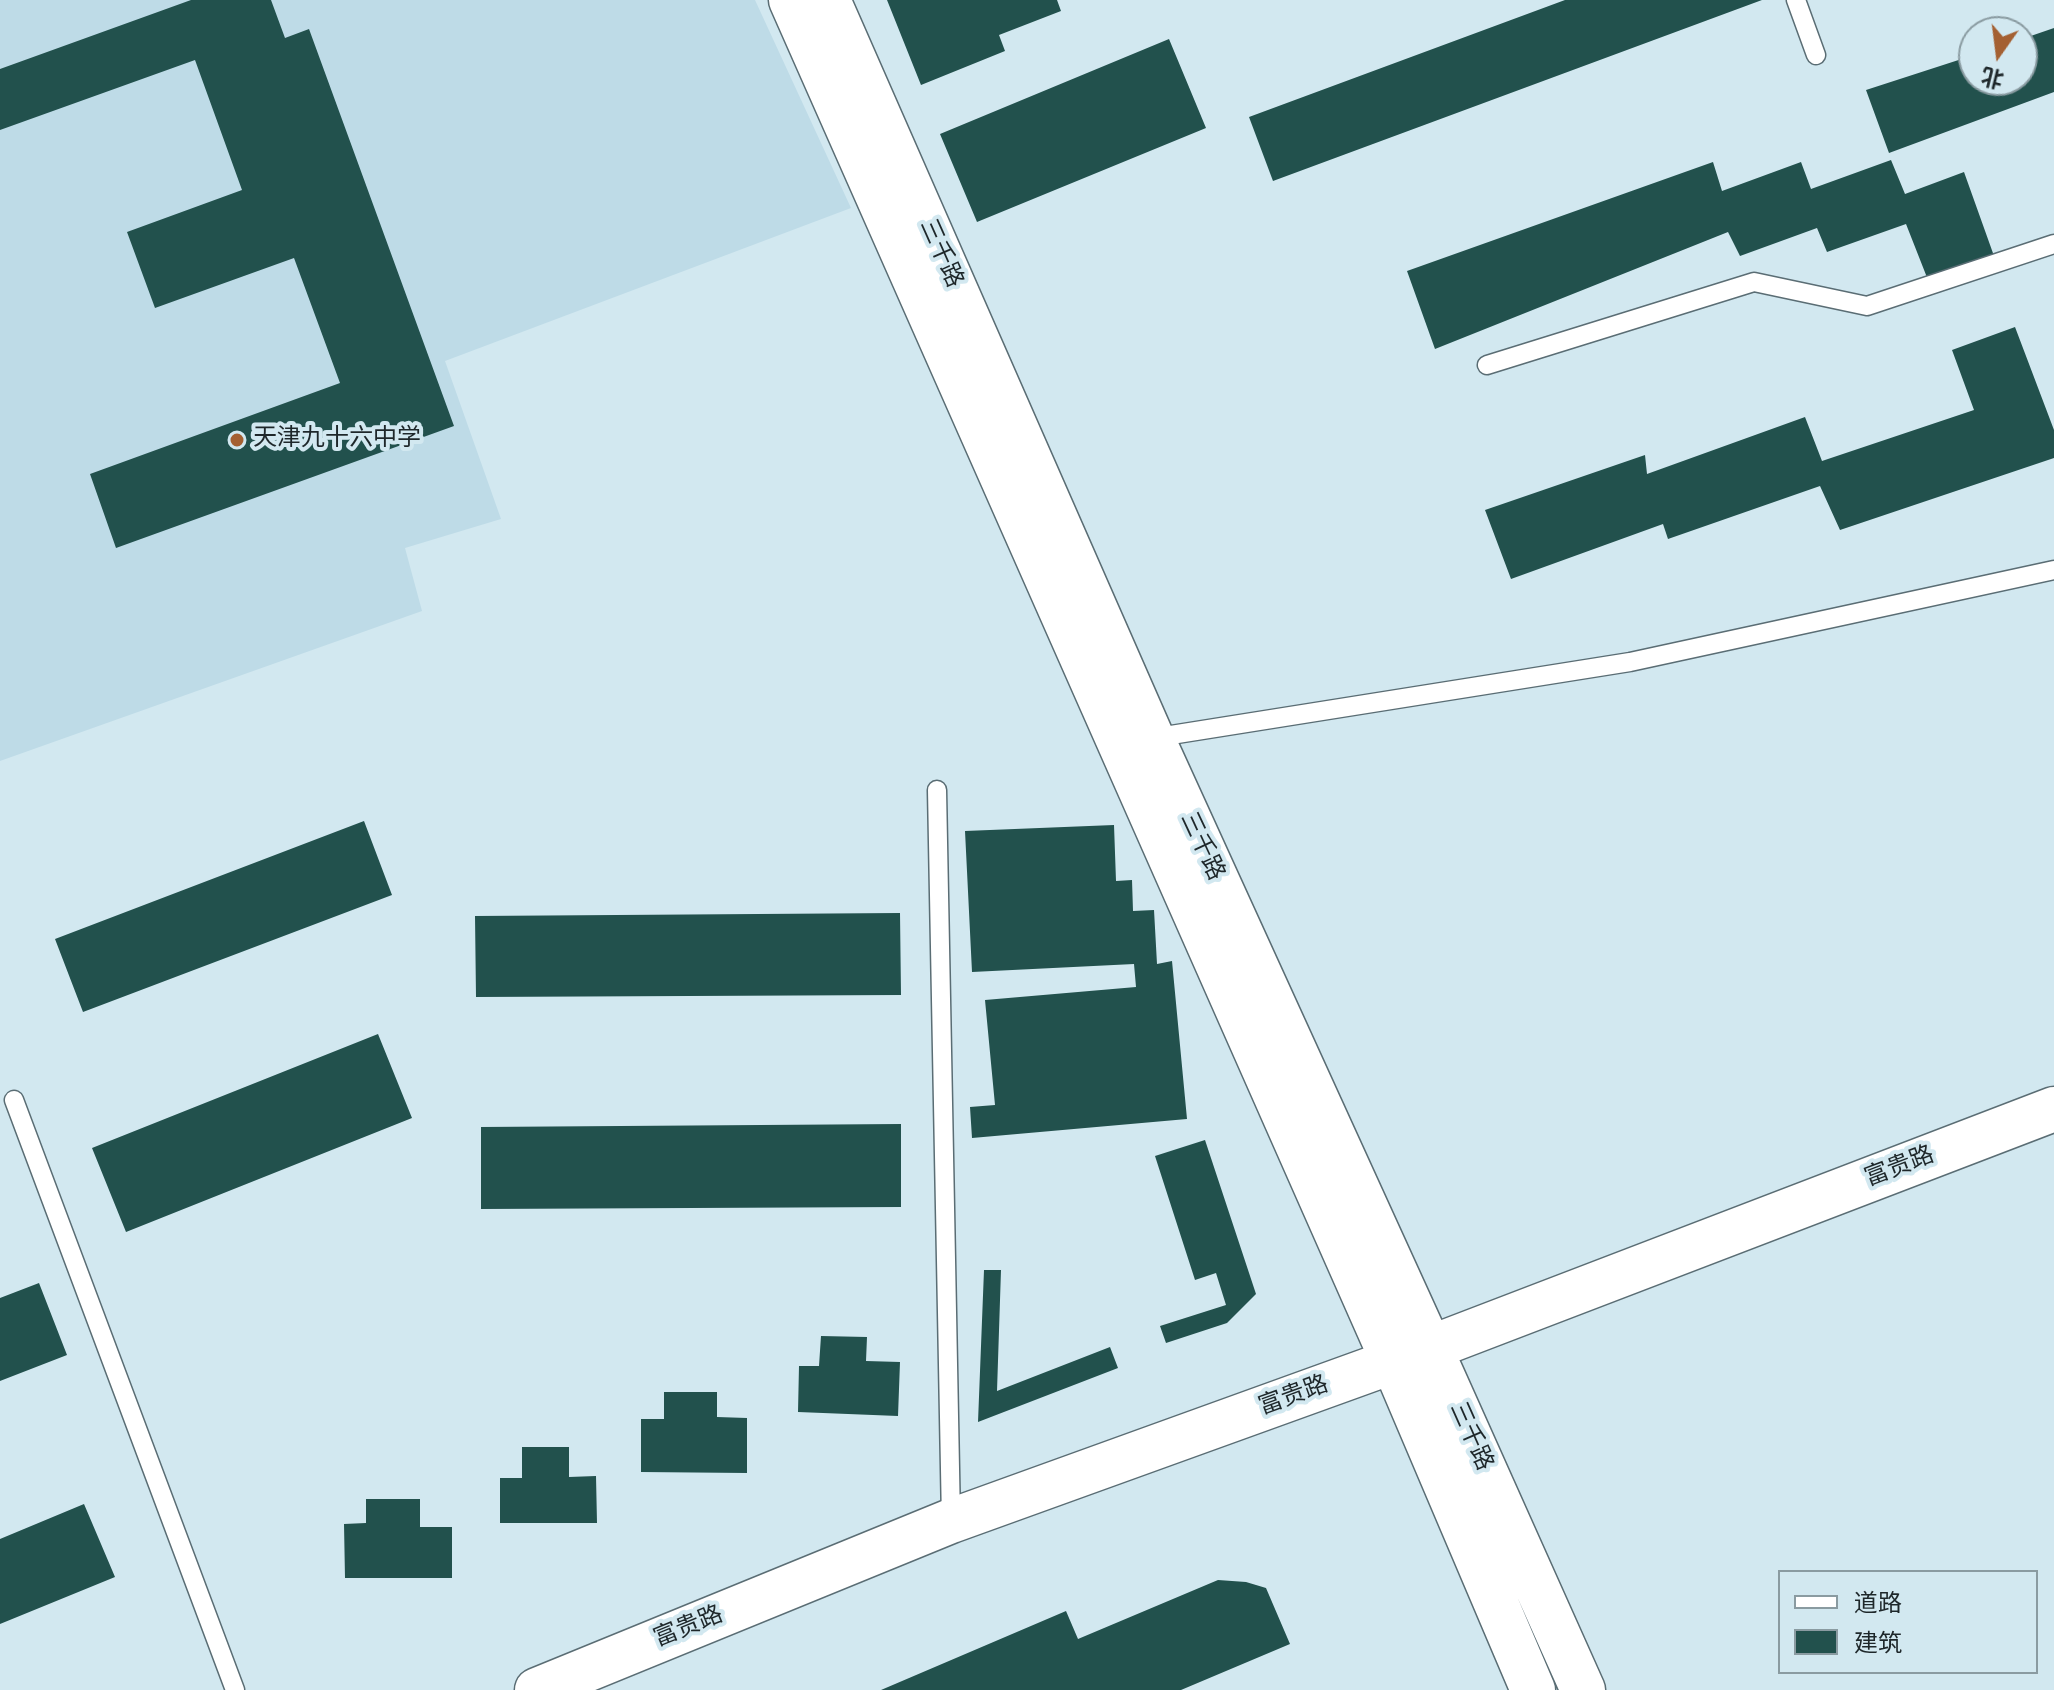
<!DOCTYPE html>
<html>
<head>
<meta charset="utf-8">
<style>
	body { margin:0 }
	#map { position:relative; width:2054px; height:1690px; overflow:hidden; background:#d2e8f0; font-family:"Source Sans 3","Noto Sans SC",sans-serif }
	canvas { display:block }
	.legend { position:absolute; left:1778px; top:1570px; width:260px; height:104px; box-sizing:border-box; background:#d2e8f0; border:2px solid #8a9ba1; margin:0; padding:10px 14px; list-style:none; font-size:24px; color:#1e272a }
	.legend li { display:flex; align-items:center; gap:16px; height:40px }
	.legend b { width:40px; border:2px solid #8a9ba1 }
	.north { position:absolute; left:1958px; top:16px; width:80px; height:80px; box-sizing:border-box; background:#d2e8f0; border:2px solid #8a9ba1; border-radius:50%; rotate:194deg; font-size:22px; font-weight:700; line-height:32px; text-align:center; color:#1e272a }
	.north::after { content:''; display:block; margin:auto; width:28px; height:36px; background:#a46032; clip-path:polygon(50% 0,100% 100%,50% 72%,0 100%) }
</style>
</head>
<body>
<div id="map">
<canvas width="2054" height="1690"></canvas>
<ul class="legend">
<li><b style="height:10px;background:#fff"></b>道路</li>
<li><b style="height:22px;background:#22514d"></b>建筑</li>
</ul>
<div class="north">北</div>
</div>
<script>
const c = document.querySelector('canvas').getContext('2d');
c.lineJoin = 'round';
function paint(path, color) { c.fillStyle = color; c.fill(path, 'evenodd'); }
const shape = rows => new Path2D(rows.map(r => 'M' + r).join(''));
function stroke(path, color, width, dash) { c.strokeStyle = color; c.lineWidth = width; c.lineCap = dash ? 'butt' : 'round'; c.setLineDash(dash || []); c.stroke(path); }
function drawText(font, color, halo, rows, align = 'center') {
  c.font = font + ' "Source Sans 3","Noto Sans SC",sans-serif'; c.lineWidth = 8; c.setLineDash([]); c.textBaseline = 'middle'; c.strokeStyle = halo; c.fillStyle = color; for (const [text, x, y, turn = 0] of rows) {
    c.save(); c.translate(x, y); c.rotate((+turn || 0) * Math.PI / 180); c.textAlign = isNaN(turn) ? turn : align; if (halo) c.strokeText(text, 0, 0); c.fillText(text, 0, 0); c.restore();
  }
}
paint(shape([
	[0,0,755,0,851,208,445,361,501,519,405,548,422,611,0,761]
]), '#bedbe7');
paint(shape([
	[191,0,271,0,285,38,309,29,454,426,116,548,90,474,340,383,294,258,155,308,127,232,242,190,195,60,0,130,0,69],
	[887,0,1057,0,1061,11,999,35,1005,51,921,85],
	[1565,0,1762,0,1273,181,1249,117],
	[2054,28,2054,92,1889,153,1866,90,1974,55,1974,80,2022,80,2022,39],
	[1169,39,1206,128,977,222,940,134],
	[1891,160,1905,194,1964,172,1994,256,1928,280,1906,224,1827,252,1817,228,1740,256,1728,232,1435,349,1407,271,1713,162,1722,191,1801,162,1811,189],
	[2015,327,2054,430,2054,458,1840,530,1820,486,1668,539,1663,524,1511,579,1485,510,1645,455,1647,474,1805,417,1822,461,1974,410,1952,350],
	[364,821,392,895,83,1012,55,939],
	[1114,825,1116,881,1132,880,1133,911,1154,910,1157,964,1172,961,1187,1119,972,1138,970,1107,995,1105,985,1000,1136,987,1134,964,972,972,965,831],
	[900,913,901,995,476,997,475,916],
	[378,1034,412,1118,126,1232,92,1148],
	[901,1124,901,1207,481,1209,481,1127],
	[1205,1140,1256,1294,1227,1323,1166,1343,1160,1326,1226,1305,1216,1273,1195,1280,1155,1156],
	[984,1270,1001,1270,997,1391,1110,1347,1118,1368,978,1422],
	[39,1283,67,1355,0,1381,0,1298],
	[821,1336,867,1337,866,1361,900,1362,898,1416,798,1412,799,1366,819,1366],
	[664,1392,717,1392,717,1417,747,1418,747,1473,641,1472,641,1419,664,1419],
	[522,1447,569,1447,569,1477,596,1476,597,1523,500,1523,500,1478,522,1478],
	[366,1499,420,1499,420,1527,452,1527,452,1578,345,1578,344,1524,366,1523],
	[84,1504,115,1577,0,1624,0,1539],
	[1218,1580,1246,1582,1266,1588,1290,1644,1181,1690,881,1690,1066,1611,1078,1639]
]), '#22514d');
const lane = shape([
	[1796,0,1816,55],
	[1487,365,1754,282,1867,306,2054,244],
	[1152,738,1630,662,2054,570],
	[937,790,951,1521],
	[14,1100,235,1690]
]);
const secondary = shape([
	[791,0,1393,1361,1533,1690],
	[828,0,1152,738,1430,1348,1583,1690],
	[537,1690,951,1521,1430,1348,2054,1109]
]);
stroke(lane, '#5a6d74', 21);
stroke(secondary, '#5a6d74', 47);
stroke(lane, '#fff', 18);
stroke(secondary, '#fff', 44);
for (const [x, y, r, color] of [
	[237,440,8,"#a46032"]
]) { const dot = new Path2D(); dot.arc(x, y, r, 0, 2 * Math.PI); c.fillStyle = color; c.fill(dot); stroke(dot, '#d2e8f0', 3); }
drawText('24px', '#1e272a', '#d2e8f0', [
	["三千路",940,254,66],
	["三千路",1201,847,65],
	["富贵路",1900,1168,-21],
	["富贵路",1294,1397,-20],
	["三千路",1470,1437,66],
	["富贵路",689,1628,-22]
]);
drawText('24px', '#1e272a', '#d2e8f0', [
	["天津九十六中学",253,440]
], 'left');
</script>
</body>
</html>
